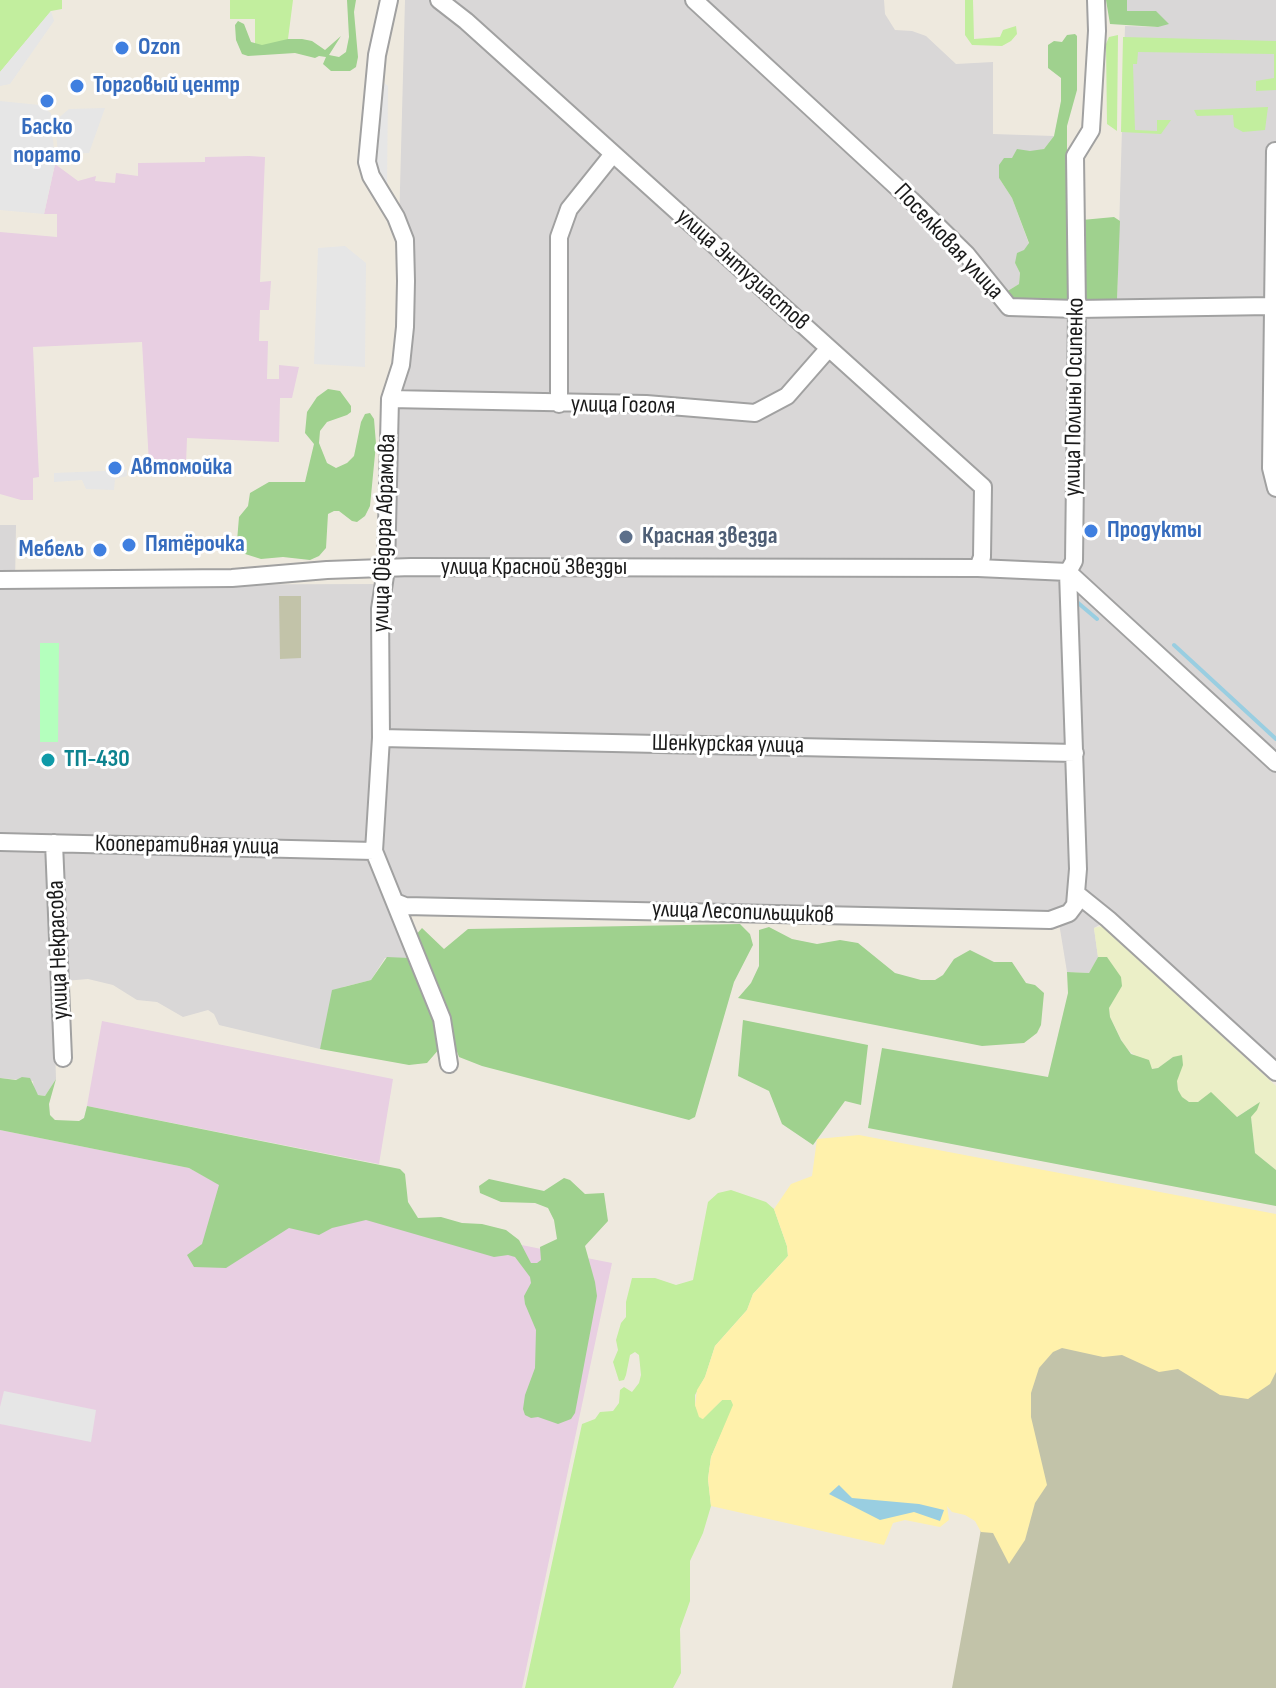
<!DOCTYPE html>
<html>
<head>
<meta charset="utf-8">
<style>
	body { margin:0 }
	canvas { display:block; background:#eee9de }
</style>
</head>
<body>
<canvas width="1276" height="1688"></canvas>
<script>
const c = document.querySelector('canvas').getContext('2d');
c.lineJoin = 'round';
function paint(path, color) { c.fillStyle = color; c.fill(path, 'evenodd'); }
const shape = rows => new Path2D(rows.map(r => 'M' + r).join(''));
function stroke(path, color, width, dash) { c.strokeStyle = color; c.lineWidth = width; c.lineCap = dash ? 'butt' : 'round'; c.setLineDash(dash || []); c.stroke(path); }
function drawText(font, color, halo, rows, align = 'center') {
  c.font = font + ' "Sofia Sans Condensed",sans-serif'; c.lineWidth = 6; c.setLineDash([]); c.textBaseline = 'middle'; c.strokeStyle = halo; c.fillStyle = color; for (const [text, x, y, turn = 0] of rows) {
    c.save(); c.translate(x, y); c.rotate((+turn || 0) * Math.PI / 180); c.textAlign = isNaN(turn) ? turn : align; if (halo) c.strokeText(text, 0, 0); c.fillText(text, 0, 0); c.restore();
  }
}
paint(shape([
	[405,0,884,0,885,14,895,30,912,31,926,36,956,64,993,62,993,134,1054,136,1044,149,1012,158,999,178,1012,198,1029,244,1015,263,1020,273,1019,284,1006,292,1055,301,1117,299,1125,26,1158,27,1156,11,1127,11,1127,0,1276,0,1276,1063,1117,915,1094,928,1098,957,1089,973,1067,972,1059,923,1048,915,385,904,409,958,385,958,371,980,343,987,320,1049,219,1025,214,1014,208,1010,183,1017,157,1002,137,1000,113,985,88,979,53,982,56,1079,45,1096,38,1095,34,1090,33,1081,0,1078,0,525,16,525,15,585,391,584,393,406,406,368,399,226]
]), '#d9d7d7');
paint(shape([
	[249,156,265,157,260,282,271,281,269,310,260,310,259,341,268,341,267,379,279,379,279,365,299,367,292,398,280,398,279,442,187,438,186,464,149,463,142,342,33,347,39,477,33,478,33,500,21,500,0,494,0,232,57,237,57,214,44,214,55,164,78,181,96,176,95,181,115,183,116,173,138,176,138,163,205,162,205,157],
	[102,1021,393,1079,379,1164,87,1106],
	[0,1130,189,1168,220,1185,612,1263,522,1688,0,1688]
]), '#e8cfe2');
paint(shape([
	[279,596,301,596,301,658,280,659],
	[1043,1190,1276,1250,1276,1688,952,1688]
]), '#c2c3a9');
paint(shape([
	[1102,926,1276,1086,1276,1170,1255,1153,1251,1117,1259,1103,1236,1117,1205,1099,1197,1102,1189,1102,1181,1097,1178,1090,1173,1057,1158,1068,1151,1069,1125,1047,1110,1017,1109,1008,1113,1000,1107,957,1098,957,1094,928]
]), '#ebefc7');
paint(shape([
	[0,0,62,0,62,9,51,11,0,72],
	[230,0,293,0,288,39,283,46,261,51,255,44,255,19,230,19],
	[965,0,973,0,974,39,1000,37,1003,30,1016,26,1017,34,1011,41,1002,46,972,45,965,35],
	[1118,35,1117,131,1107,124,1106,44,1109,37],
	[1123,37,1276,41,1276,90,1256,91,1256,81,1274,78,1274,54,1138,52,1137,64,1133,64,1135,130,1157,131,1157,120,1171,120,1161,134,1121,132],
	[1268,107,1265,130,1243,132,1234,127,1233,115,1197,116,1194,110],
	[731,1190,766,1202,774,1209,787,1246,788,1256,753,1294,747,1310,715,1346,705,1377,695,1395,695,1405,702,1419,722,1400,731,1400,734,1405,711,1457,708,1479,711,1506,703,1533,690,1561,690,1601,680,1629,681,1673,673,1688,525,1688,582,1424,595,1419,600,1412,613,1411,619,1403,620,1390,624,1387,632,1392,639,1383,641,1375,639,1355,635,1352,630,1355,626,1375,624,1380,619,1381,613,1362,618,1350,616,1340,621,1323,626,1317,626,1302,632,1278,655,1278,676,1285,693,1280,708,1202,718,1193]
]), '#c2ee9e');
paint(shape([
	[347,0,356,0,354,12,358,57,356,67,350,71,331,71,323,64,326,57,319,56,315,58,295,53,248,56,242,54,236,40,235,25,238,21,244,24,251,42,262,45,288,39,302,39,312,41,325,50,341,36,329,55,339,57,346,52,349,37],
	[1106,0,1127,0,1127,11,1156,11,1169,24,1158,27,1110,24],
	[1075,34,1077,36,1077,90,1067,126,1067,194,1082,220,1114,217,1120,221,1117,299,1014,303,1006,292,1019,284,1020,273,1015,263,1017,253,1024,250,1029,243,1012,198,999,178,999,165,1004,158,1012,158,1017,149,1030,151,1044,149,1054,136,1061,101,1061,78,1048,68,1048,45,1054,41,1062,42,1067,35],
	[328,389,340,391,351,406,351,412,347,415,327,422,320,431,319,443,327,463,336,468,347,463,354,456,361,422,365,414,370,413,374,419,376,444,370,506,365,516,357,522,352,521,339,511,334,511,328,514,326,548,319,556,310,560,283,557,261,559,242,553,237,541,239,517,248,506,250,493,269,482,305,482,314,444,305,433,307,412,317,397],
	[740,924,750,934,753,945,734,982,695,1117,689,1120,482,1066,459,1057,414,937,422,928,444,949,468,929],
	[769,927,792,939,817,944,840,940,858,943,895,973,921,980,935,980,943,975,954,959,970,950,994,962,1012,962,1026,983,1035,985,1044,993,1041,1025,1037,1033,1024,1043,982,1046,738,998,751,983,759,966,759,930],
	[387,957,409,958,440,1026,440,1048,427,1063,409,1065,320,1049,332,990,371,980],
	[1098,957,1107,957,1121,977,1122,986,1109,1008,1110,1017,1121,1040,1131,1054,1149,1060,1152,1069,1158,1068,1173,1057,1182,1055,1183,1065,1177,1081,1178,1090,1182,1097,1189,1102,1198,1102,1211,1092,1237,1117,1260,1102,1257,1110,1251,1117,1255,1153,1276,1170,1276,1206,868,1128,882,1048,1048,1077,1068,993,1067,972,1089,973],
	[743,1020,868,1045,861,1105,845,1101,813,1145,782,1124,769,1091,738,1076],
	[22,1077,30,1078,38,1095,45,1096,56,1079,49,1104,50,1115,55,1120,79,1121,84,1118,87,1106,400,1169,405,1174,408,1202,418,1218,441,1217,462,1223,482,1224,506,1230,519,1240,531,1263,537,1263,541,1260,540,1247,557,1239,554,1220,548,1208,535,1203,501,1202,480,1193,479,1186,489,1179,544,1191,564,1178,570,1180,585,1194,604,1193,608,1221,585,1246,595,1282,597,1296,575,1413,571,1419,558,1424,538,1417,531,1418,525,1415,523,1409,525,1395,535,1368,536,1330,525,1304,524,1296,531,1283,530,1277,515,1257,508,1255,494,1257,366,1220,332,1228,319,1235,289,1228,226,1268,194,1267,187,1255,202,1244,219,1185,189,1168,0,1130,0,1078,16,1080]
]), '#9fd18e');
paint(shape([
	[859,1135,1276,1214,1276,1372,1270,1384,1248,1399,1220,1395,1178,1369,1159,1372,1122,1355,1103,1357,1062,1348,1053,1352,1039,1368,1031,1393,1031,1417,1047,1485,1035,1503,1025,1540,1009,1564,993,1533,981,1532,975,1521,965,1515,952,1512,947,1506,949,1520,940,1527,905,1520,893,1523,884,1545,711,1506,708,1479,711,1457,733,1405,731,1400,722,1400,703,1419,699,1417,695,1405,697,1390,705,1377,715,1346,747,1310,753,1294,788,1256,787,1246,774,1209,791,1184,812,1176,817,1139]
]), '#fff1ab');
paint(shape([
	[40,643,59,643,58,742,40,742]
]), '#b4ffbd');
paint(shape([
	[51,11,54,21,10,84,0,86,0,72],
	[378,78,388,86,387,188,376,173],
	[0,101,40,105,51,113,55,164,44,214,0,210],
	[105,108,89,153,58,154,55,121,69,109],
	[345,246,366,263,365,367,314,364,318,248],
	[127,470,127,476,115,479,114,490,86,489,82,480,54,482,54,473],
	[4,1391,96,1410,91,1442,0,1424,0,1407]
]), '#e6e6e6');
paint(shape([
	[839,1485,852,1498,919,1504,944,1510,940,1521,914,1512,880,1520,829,1494]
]), '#99cee1');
stroke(shape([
	[1077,602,1097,619],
	[1174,645,1276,739]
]), '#99cee1', 4);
const minor = shape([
	[389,0,377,55,367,162,371,176,396,217,405,240,406,281,405,327,401,365,390,399,386,569,380,609,381,738,374,851,442,1019,449,1064],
	[439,0,466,21,983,487,982,557,978,568],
	[694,0,911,200,967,255,1009,307,1077,309,1271,306],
	[1275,151,1271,468,1276,488],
	[390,399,646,404,755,413,787,396,829,348],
	[559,404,559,237,569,209,613,154],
	[0,580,232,578,327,570,411,567,978,568,1068,572,1276,763],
	[381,738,1075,753],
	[0,842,374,851],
	[54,843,63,1058],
	[1077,894,1108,919,1276,1072],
	[395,902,405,906,1050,920,1069,913,1075,905,1078,869,1068,572,1074,561,1077,309,1075,156,1091,130,1097,31,1096,0]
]);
stroke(minor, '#a1a1a1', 20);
stroke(minor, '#fff', 16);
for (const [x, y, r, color] of [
	[122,48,8,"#3f7fe0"],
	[77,86,8,"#3f7fe0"],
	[47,101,8,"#3f7fe0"],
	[115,468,8,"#3f7fe0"],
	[1091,531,8,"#3f7fe0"],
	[626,537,8,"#5c6f8a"],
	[129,545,8,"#3f7fe0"],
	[100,550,8,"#3f7fe0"],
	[48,760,8,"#0f9aa8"]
]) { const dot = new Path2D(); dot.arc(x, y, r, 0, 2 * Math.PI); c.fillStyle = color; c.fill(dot); stroke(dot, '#fff', 3); }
drawText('bold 24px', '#366cbe', '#fff', [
	["Ozon",138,48],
	["Торговый центр",93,86],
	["Баско",47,128,"center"],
	["порато",47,156,"center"],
	["Автомойка",131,468],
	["Продукты",1107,531],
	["Пятёрочка",145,545],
	["Мебель",84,550,"right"]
], 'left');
drawText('24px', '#1a1a1a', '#fff', [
	["Поселковая улица",948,242,47],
	["улица Энтузиастов",742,270,42],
	["улица Полины Осипенко",1075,397,-89],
	["улица Гоголя",623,406,1],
	["улица Фёдора Абрамова",385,533,-88],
	["улица Красной Звезды",534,568],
	["Шенкурская улица",728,745,1],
	["Кооперативная улица",187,846,1],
	["улица Лесопильщиков",743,913,2],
	["улица Некрасова",59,950,-92]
]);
drawText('bold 24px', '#4e5e75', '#fff', [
	["Красная звезда",642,537]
], 'left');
drawText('bold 24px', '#0d838f', '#fff', [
	["ТП-430",64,760]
], 'left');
</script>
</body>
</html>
